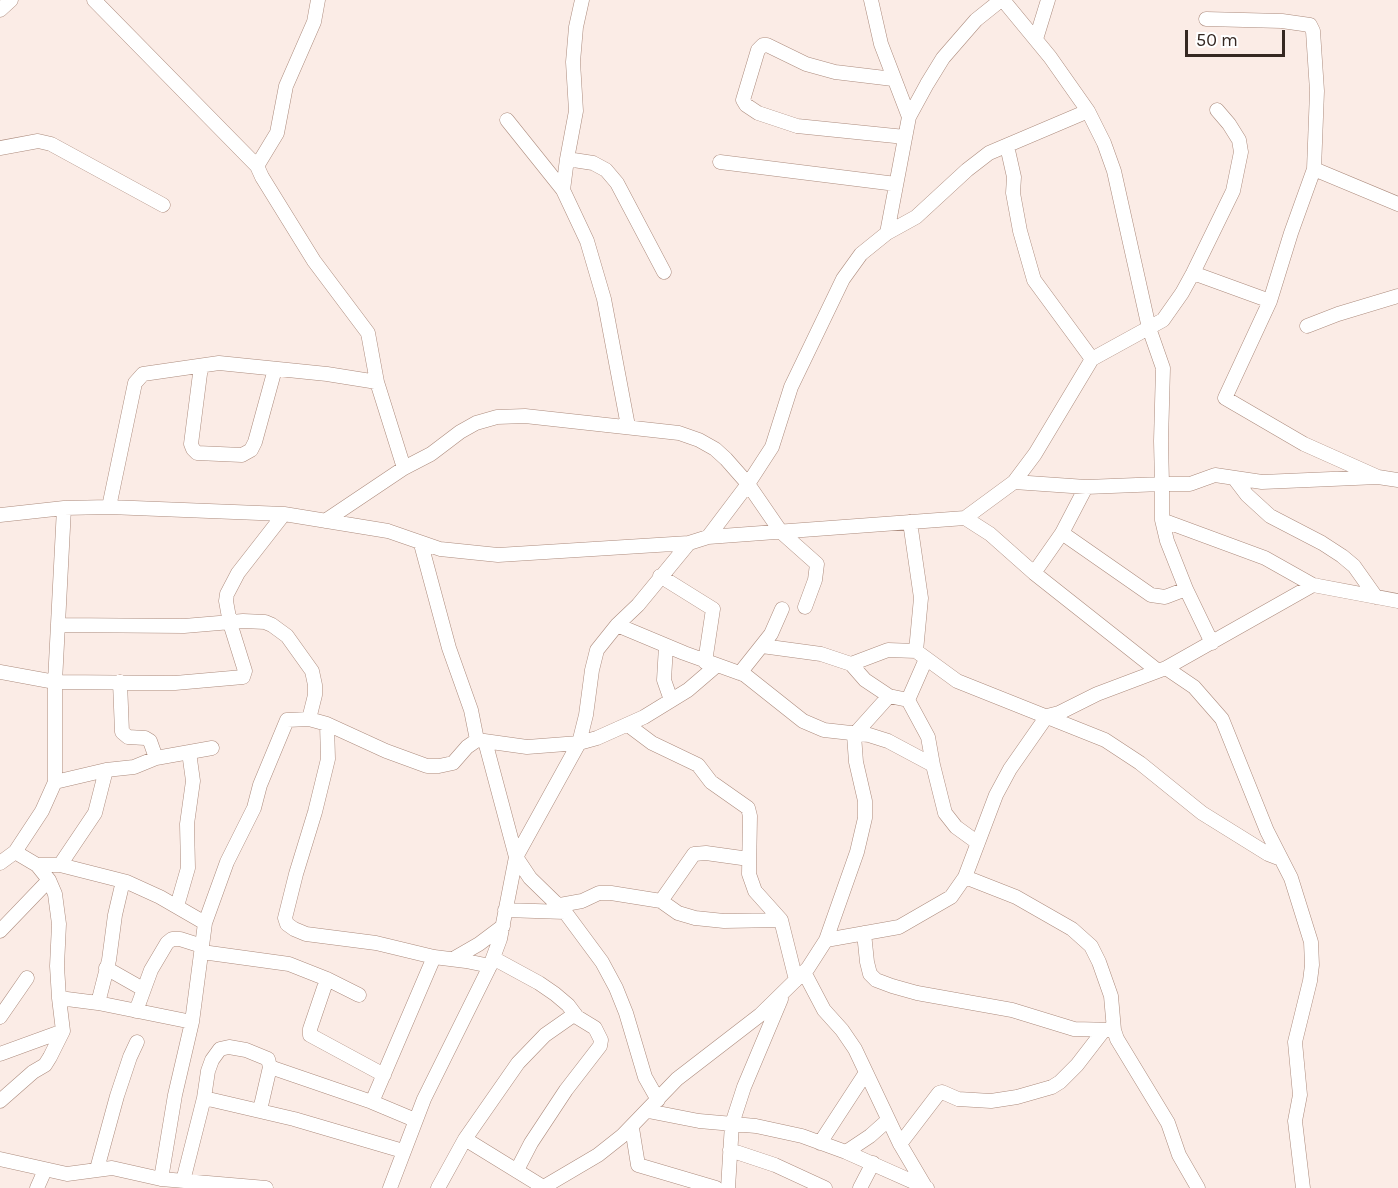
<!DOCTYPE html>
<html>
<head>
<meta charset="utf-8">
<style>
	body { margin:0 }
	#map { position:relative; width:1398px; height:1188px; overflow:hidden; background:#fbece6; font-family:Karla,sans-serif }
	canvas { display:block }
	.scale { position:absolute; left:1185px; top:30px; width:100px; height:27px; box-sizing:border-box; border:3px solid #352822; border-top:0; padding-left:8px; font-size:18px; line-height:21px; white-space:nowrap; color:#352822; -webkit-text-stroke:4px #fff; paint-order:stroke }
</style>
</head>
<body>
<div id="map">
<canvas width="1398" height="1188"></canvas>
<div class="scale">50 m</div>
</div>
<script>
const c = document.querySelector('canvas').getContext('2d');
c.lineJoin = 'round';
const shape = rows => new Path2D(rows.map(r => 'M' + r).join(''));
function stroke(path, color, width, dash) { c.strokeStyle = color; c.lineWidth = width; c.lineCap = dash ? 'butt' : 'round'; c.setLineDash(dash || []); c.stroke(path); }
const minor = shape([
	[94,0,257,166,262,177,314,261,368,333,377,382,404,468],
	[871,0,881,44,909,117],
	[1003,0,1050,57,1088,111,1104,143,1114,171,1149,328,1163,368,1161,441,1162,484,1190,484,1215,475,1262,482,1378,477],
	[0,10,11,0],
	[1206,19,1282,21,1310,25,1313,31,1317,91,1314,169,1291,233,1270,301,1225,398,1304,444,1378,477,1398,480],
	[1036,39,1048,0],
	[893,79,835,72,806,64,767,45,763,45,758,50,743,100,746,105,758,113,797,126,905,137],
	[507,120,563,190,587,241,604,299,628,426],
	[1007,146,1014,177,1013,193,1020,231,1034,280,1092,359],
	[0,148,38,141,51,144,163,205],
	[567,159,593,163,606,170,617,183,664,272],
	[720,162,896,184],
	[257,166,277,133,286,86,314,22,318,0],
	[1314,169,1398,204],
	[563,190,567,159,576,111,573,62,576,27,582,0],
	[887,233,909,117,927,84,943,58,976,20,1001,0],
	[1193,273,1270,301],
	[1307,326,1338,314,1398,296],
	[201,366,191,444,193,449,197,453,242,455,251,450,255,442,275,369],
	[1234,478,1247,495,1270,516,1322,543,1342,556,1354,566,1376,597],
	[1014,482,1086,487,1162,484,1162,520,1167,541,1186,589,1212,643],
	[109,507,135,383,143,374,219,363,327,374,377,382],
	[0,515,64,508,109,507,284,514,388,531,440,549,498,555,689,543,708,537,965,518,990,534,1034,573,1158,671],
	[965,518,1014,482,1035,454,1092,359,1163,320,1182,293,1193,273,1233,191,1241,152,1239,140,1229,124,1217,110],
	[1162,520,1265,558,1313,585,1398,601],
	[325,521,404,468,431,454,460,432,476,423,497,417,525,416,679,433,699,440,715,449,726,459,748,484,781,532,817,564,815,580,805,607],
	[910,522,921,598,916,651],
	[1062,533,1151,595,1165,597,1186,589],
	[708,537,748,484,772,447,791,387,843,279,861,254,887,233,916,217,967,170,989,153,1088,111],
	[421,544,449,648,471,710,477,740],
	[1034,573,1062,533,1086,487],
	[660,576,713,609,705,662],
	[58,625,184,626,243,621,265,622,272,625,287,636,312,671,315,685,315,695,309,719],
	[617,625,684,653,745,675,803,721,824,730,869,735,888,741,933,765],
	[666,646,664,680,671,700],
	[762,646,821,654,851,664,865,680,889,696,854,735,856,762,865,801,865,818,857,852,826,940],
	[851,664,888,650,916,651,957,681,1105,740,1140,763,1202,813,1268,854,1281,859],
	[1166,668,1194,687,1222,719,1267,831,1291,878,1311,942,1312,965,1310,981,1295,1042,1300,1095,1295,1121,1303,1188],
	[0,672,55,682,175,683,243,677,245,671,230,623,226,601,227,594,238,573,284,514],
	[740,673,771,634,782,609],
	[120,682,122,732,128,737,145,738,150,741,156,758],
	[889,696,908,700,928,737,933,765,945,813,956,827,978,843],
	[908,700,926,659],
	[327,724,328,759,315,812,296,874,285,918,287,924,294,929,306,934,376,943,434,957,466,961,490,966],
	[628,725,652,743,698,765,711,782,748,808,750,816,749,874,755,891,781,920,796,980],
	[485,741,516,857,530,878,565,912,602,962,616,988,626,1013,645,1077,658,1100],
	[55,782,106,770,134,767,156,758,212,748],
	[15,852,37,865,49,880,55,894,59,924,57,966,59,998,98,1003,192,1022],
	[0,863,15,852,42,811,55,782,55,682,64,508],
	[37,865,60,865,127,882,160,897,205,923],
	[60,865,95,813,106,770],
	[965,877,1016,897,1072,929,1091,946,1099,962,1111,996,1114,1030,1117,1039,1168,1123,1179,1155,1198,1188],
	[661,901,694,854,706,853,749,859],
	[560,905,582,901,599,893,611,893,661,901,678,913,695,918,724,921,781,920],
	[177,906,188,868,187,824,193,781,189,752],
	[505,910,565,912],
	[0,931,49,880],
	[864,933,867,962,870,974,876,980,892,986,917,993,1012,1010,1074,1029,1114,1030],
	[202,952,289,964,327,979,359,995],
	[493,958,539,983,555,994,568,1005,577,1017,595,1028,601,1040,600,1046,566,1090,531,1143,517,1170],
	[453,959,479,944,503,926],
	[106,968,143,989],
	[804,972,824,1010,842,1030,855,1049,900,1144,926,1188],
	[327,979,310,1029,310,1035,384,1075],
	[98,1003,109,960,115,915,123,881],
	[136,1011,151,970,167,943,172,939,180,939,202,946,205,923,227,862,254,808,260,785,287,720,309,719,327,724,386,751,427,766,439,766,453,763,467,747,477,740,527,747,579,743,597,738,644,717,688,690,716,666],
	[0,1017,27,978],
	[0,1054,63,1031],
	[270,1067,372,1102,415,1120],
	[204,1098,294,1119,403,1151],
	[0,1101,33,1072,45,1065,50,1057,63,1031,59,998],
	[372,1102,434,957],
	[648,1111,699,1121,756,1126,802,1136,846,1152,927,1188],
	[632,1128,638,1165,716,1188],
	[465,1139,543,1187],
	[820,1143,865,1074],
	[900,1144,939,1093,942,1092,958,1099,991,1101,1017,1097,1052,1087,1060,1082,1077,1065,1104,1030],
	[730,1150,775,1165,825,1188],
	[846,1152,870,1136,888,1120],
	[0,1159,67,1174,112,1168,161,1179,266,1188],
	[97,1169,117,1096,130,1057,137,1042],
	[161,1179,175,1095,192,1022,202,946],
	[183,1181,204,1098,208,1071,212,1060,220,1049,229,1047,246,1050,268,1059,270,1067,260,1110],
	[37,1188,45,1170],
	[390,1188,424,1099,490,966,500,939,516,857,579,743,586,715,592,670,597,650,617,625,638,605,689,543],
	[438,1188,465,1139,518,1063,545,1035,575,1014],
	[542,1188,598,1155,622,1136,677,1079,760,1015,808,968,826,940,899,927,951,897,965,877,996,795,1010,769,1047,716,1059,713,1097,694,1166,668,1313,585],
	[728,1188,732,1124,744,1087,781,999],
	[860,1188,873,1163]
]);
stroke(minor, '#ac8b7d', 15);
stroke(minor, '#fff', 14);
</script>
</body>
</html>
